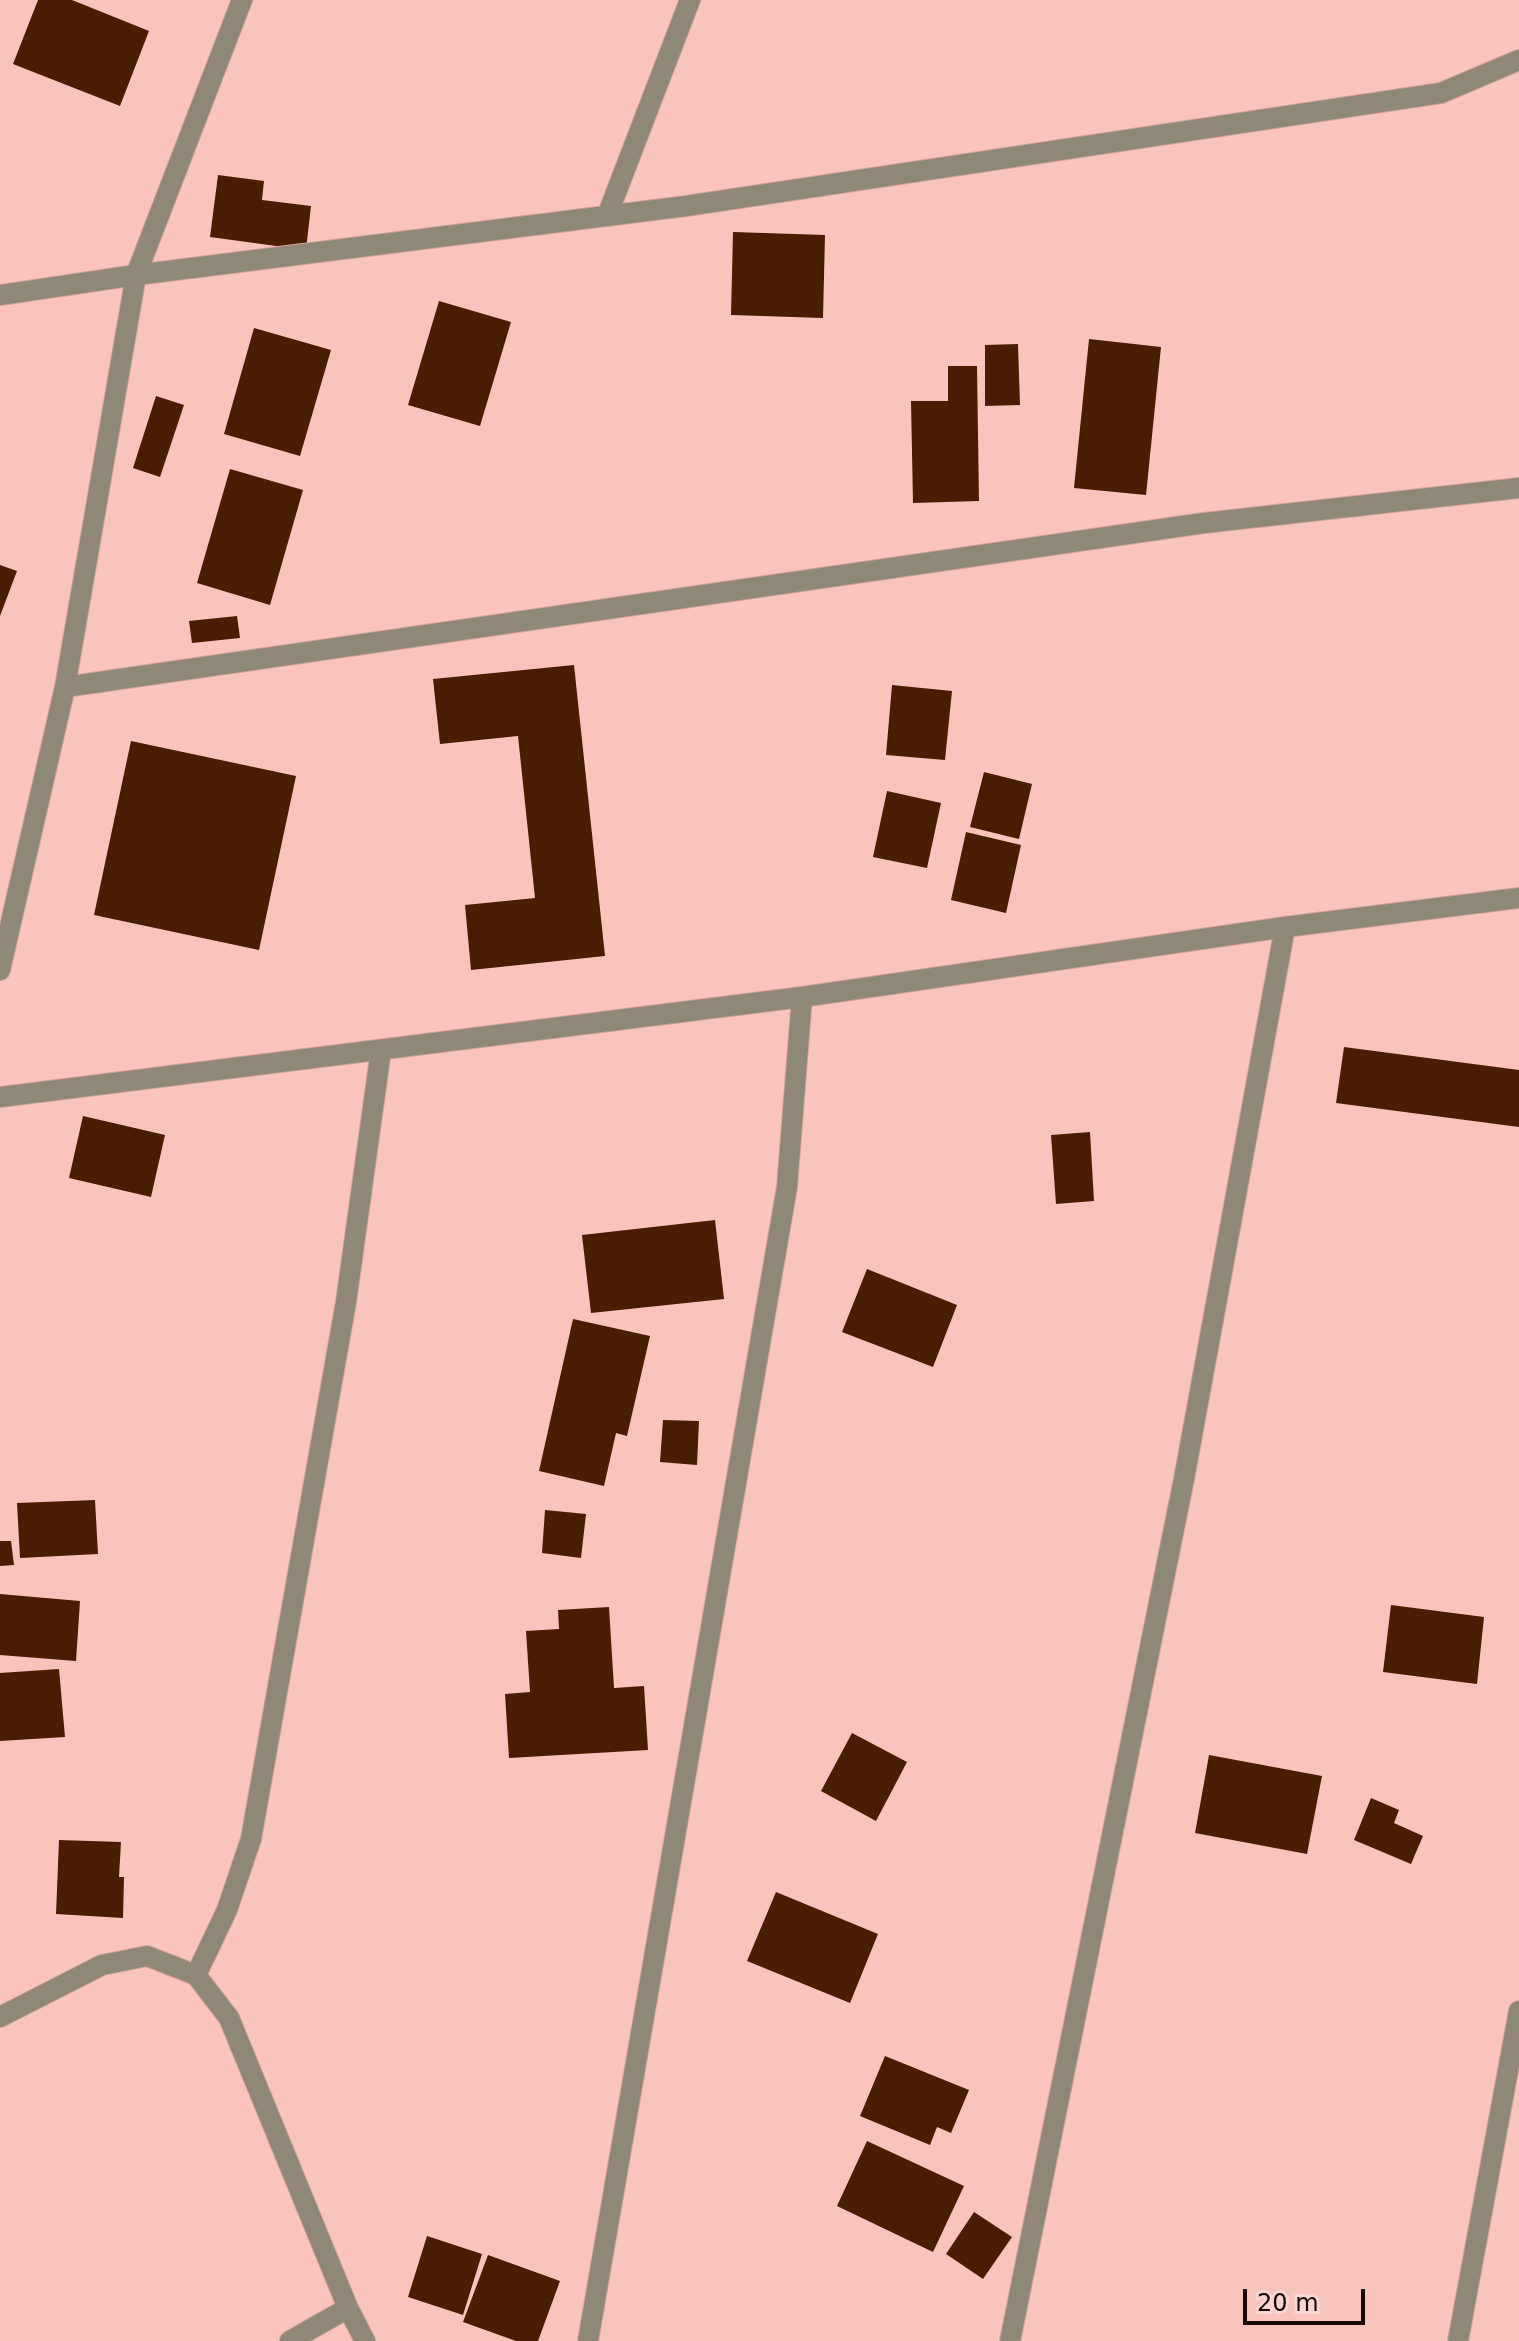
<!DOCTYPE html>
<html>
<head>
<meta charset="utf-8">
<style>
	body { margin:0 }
	#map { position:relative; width:1519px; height:2341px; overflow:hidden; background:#f9c4bc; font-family:"DejaVu Sans",sans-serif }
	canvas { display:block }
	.scale { position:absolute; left:1243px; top:2289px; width:122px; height:36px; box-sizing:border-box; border:4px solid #190806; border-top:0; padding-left:10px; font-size:24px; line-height:28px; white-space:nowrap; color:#190806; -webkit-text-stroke:6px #f8d7d2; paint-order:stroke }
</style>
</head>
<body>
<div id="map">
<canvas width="1519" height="2341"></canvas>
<div class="scale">20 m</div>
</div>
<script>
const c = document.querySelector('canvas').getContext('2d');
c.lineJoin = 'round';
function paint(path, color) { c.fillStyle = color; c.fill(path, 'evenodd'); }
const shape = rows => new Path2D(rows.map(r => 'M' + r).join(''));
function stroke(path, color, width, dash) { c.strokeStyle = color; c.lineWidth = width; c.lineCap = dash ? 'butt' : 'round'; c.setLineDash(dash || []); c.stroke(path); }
paint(shape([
	[38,0,72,0,149,31,120,106,13,64],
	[218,175,264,181,262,200,311,206,306,250,210,237],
	[733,232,825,235,823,318,731,315],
	[439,301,511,322,480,426,408,405],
	[254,328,331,350,300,456,224,434],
	[1089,339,1161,347,1146,495,1074,488],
	[1018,344,1020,405,985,406,985,345],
	[948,366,977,366,979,501,913,503,911,401,948,401],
	[156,396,184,405,160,477,133,468],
	[230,469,303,490,270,605,197,583],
	[0,565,17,571,0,616],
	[237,616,240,638,192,643,189,621],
	[574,665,605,956,471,970,465,905,535,898,518,736,440,744,433,679],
	[892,685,952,691,945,760,886,755],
	[131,741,296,776,259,950,94,915],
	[984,772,1032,784,1019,839,970,827],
	[887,791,941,803,927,868,873,857],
	[966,832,1021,845,1006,913,951,900],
	[1344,1047,1519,1070,1519,1127,1336,1103],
	[83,1116,165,1135,151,1197,69,1178],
	[1090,1132,1094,1201,1056,1204,1051,1135],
	[715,1220,724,1299,591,1313,582,1235],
	[867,1269,957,1305,933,1367,842,1332],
	[573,1319,650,1336,627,1436,616,1433,604,1486,539,1471],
	[663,1420,699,1421,697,1465,660,1462],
	[95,1500,98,1554,20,1558,17,1503],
	[545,1510,586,1514,581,1558,542,1553],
	[0,1541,11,1541,14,1565,0,1566],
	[0,1594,80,1601,76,1661,0,1655],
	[1391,1605,1484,1617,1477,1684,1383,1672],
	[609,1607,614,1688,644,1686,648,1750,509,1758,505,1694,530,1692,526,1631,559,1629,558,1610],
	[59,1669,65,1737,0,1741,0,1673],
	[852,1733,907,1762,876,1821,821,1791],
	[1209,1755,1322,1776,1307,1854,1195,1833],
	[1371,1798,1399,1810,1394,1823,1423,1836,1411,1864,1354,1840],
	[59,1840,121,1842,119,1877,124,1877,123,1918,56,1914],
	[776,1892,878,1934,850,2003,747,1961],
	[885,2056,969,2090,951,2133,937,2127,930,2145,860,2116],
	[867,2141,964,2186,933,2252,837,2206],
	[974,2212,1012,2237,983,2279,946,2254],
	[427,2236,482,2254,463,2315,408,2297],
	[488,2255,560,2281,538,2341,516,2341,463,2322]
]), '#481d02');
const minor = shape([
	[607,216,690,0],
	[0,295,136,275,686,206,1441,93,1519,60],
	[65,687,1204,523,1519,488],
	[0,970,65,687,136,275,242,0],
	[0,1097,802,997,1285,927,1519,898],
	[196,1975,227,1910,251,1839,346,1302,381,1050],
	[0,2017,102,1965,147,1956,196,1975,229,2018,348,2308,365,2341],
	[290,2341,348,2308],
	[588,2341,787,1187,802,997],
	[1010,2341,1184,1479,1285,927],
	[1458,2341,1519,2011]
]);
stroke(minor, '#d1a29b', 22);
stroke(minor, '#8f8876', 20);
</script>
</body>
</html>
